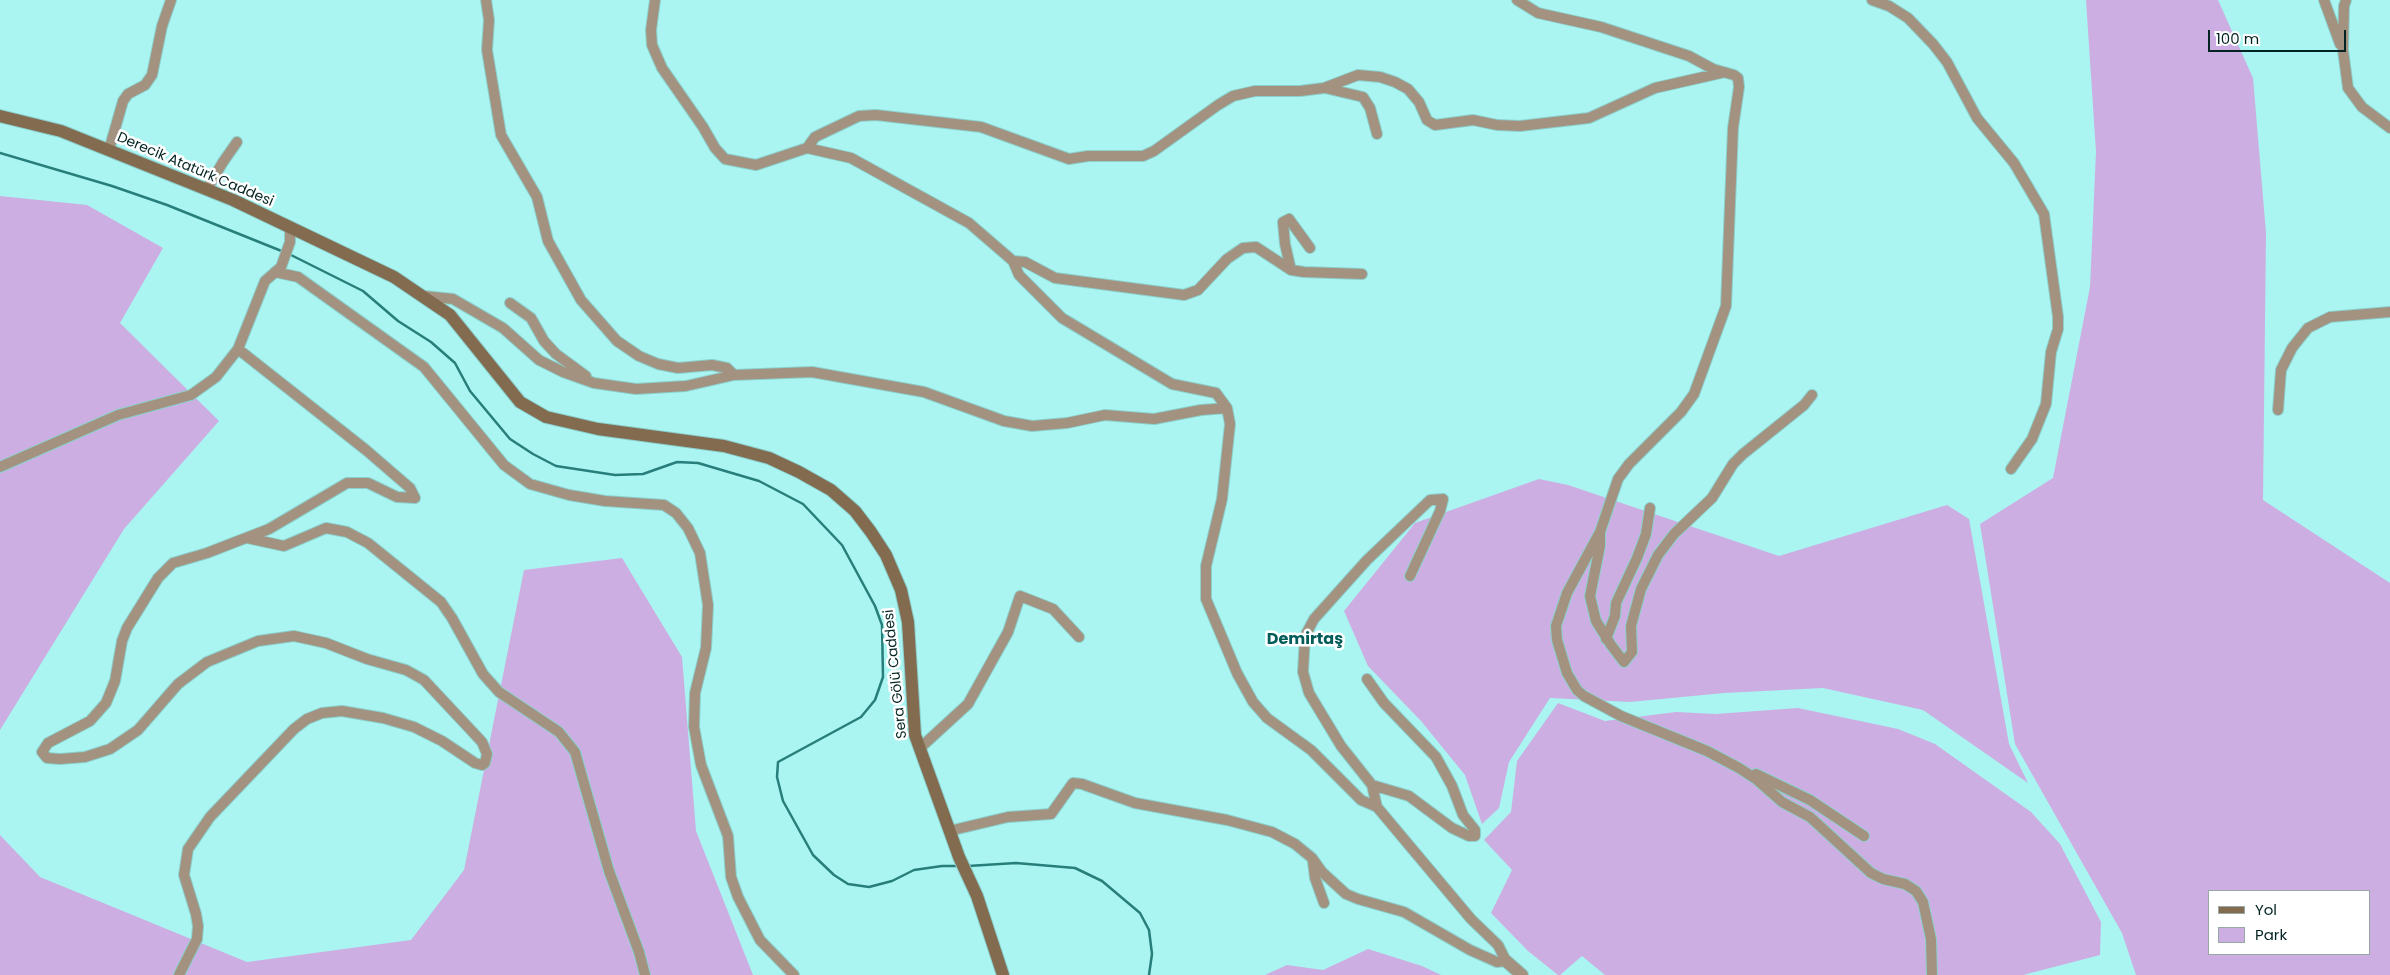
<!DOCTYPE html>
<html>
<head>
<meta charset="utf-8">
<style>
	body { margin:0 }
	#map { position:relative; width:2390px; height:975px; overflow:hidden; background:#aaf5f1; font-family:Poppins,sans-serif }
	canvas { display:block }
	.legend { position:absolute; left:2208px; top:890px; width:162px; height:65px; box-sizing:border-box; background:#fff; border:1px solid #9aa7a7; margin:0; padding:6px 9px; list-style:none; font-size:15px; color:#032422 }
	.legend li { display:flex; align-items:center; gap:10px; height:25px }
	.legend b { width:25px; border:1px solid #9aa7a7 }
	.scale { position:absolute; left:2208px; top:30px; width:138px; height:22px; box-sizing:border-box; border:2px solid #032422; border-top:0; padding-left:6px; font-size:15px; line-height:18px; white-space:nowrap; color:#032422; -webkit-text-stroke:4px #fff; paint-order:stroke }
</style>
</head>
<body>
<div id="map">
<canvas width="2390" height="975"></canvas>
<ul class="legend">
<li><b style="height:6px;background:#826b4f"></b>Yol</li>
<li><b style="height:14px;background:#ccaee2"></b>Park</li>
</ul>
<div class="scale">100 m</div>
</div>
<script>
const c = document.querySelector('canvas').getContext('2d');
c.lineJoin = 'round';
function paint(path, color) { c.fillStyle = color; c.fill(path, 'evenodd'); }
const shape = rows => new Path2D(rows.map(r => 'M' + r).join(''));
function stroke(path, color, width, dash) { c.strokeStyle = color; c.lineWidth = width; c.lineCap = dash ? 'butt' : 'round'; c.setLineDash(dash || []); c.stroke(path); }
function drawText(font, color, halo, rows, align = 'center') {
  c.font = font + ' Poppins,sans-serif'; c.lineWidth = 5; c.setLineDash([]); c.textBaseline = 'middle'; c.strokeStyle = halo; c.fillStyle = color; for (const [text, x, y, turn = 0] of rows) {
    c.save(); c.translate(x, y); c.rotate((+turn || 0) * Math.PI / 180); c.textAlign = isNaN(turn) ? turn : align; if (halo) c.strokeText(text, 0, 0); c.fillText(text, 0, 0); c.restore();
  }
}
paint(shape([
	[2086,0,2218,0,2253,78,2266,233,2263,500,2390,583,2390,975,2136,975,2122,933,2015,744,1980,524,2053,478,2090,287,2096,152],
	[2209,891,2369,891,2369,954,2209,954],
	[0,196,87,205,163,248,120,323,219,421,124,529,0,730],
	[1539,479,1568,485,1779,556,1947,505,1969,519,2009,744,2028,783,1923,710,1823,688,1724,693,1630,702,1550,698,1509,762,1499,808,1482,824,1465,775,1421,721,1368,666,1344,611,1415,523],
	[622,558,682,657,696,831,753,975,0,975,0,835,40,877,247,962,411,940,464,870,524,570],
	[1558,703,1605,721,1676,712,1716,714,1798,708,1898,729,1935,744,2031,812,2060,844,2101,922,2100,955,2023,975,1605,975,1582,956,1560,975,1558,975,1528,951,1491,913,1512,870,1484,840,1511,812,1517,761],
	[1368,949,1422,966,1441,975,1265,975,1287,965,1323,970]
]), '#ccaee2');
stroke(shape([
	[0,153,112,186,167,205,284,252],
	[289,254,363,291,398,321,431,342,455,363,470,391,510,439,533,454,556,466,615,475,643,474,677,462,698,463,759,481,803,504,842,545,875,606,882,625,883,677,875,700,861,717,778,762,777,777,783,801,813,855,834,875,848,884,869,887,892,881,914,870,942,866,958,866],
	[968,866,1016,863,1075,868,1102,881,1140,913,1149,930,1152,954,1149,975]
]), '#277e7a', 2.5);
const minor = shape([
	[486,0,489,20,487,50,501,135,537,197,548,241,581,300,617,341,639,356,658,364,678,368,712,365,727,368,734,375],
	[655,0,651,30,652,45,662,68,703,127,715,148,725,159,756,165,807,148,851,158,969,223,1013,261,1019,275,1062,318,1172,384,1216,393,1227,408,1230,424,1222,499,1206,566,1206,599,1237,673,1253,702,1267,718,1311,750,1361,800,1377,807],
	[1517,0,1538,13,1601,27,1689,56,1713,69,1734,75,1738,78,1739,87,1733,128,1726,306,1694,394,1681,412,1629,464,1618,479,1600,532,1567,593,1556,626,1557,640,1567,673,1577,690,1584,696,1621,716,1707,751,1739,768,1756,779,1782,802,1810,817,1871,873,1883,879,1905,884,1916,891,1923,902,1931,939,1932,975],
	[1872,0,1889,6,1908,18,1933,44,1947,62,1977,118,2014,163,2044,214,2058,317,2058,329,2051,352,2046,404,2032,439,2011,469],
	[2324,0,2340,44],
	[2346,0,2344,6,2343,50,2348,88,2362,107,2390,128],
	[1325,88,1363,97,1370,108,1377,134],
	[807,148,815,137,859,116,876,115,981,127,1069,159,1088,156,1143,156,1154,151,1218,105,1233,96,1255,91,1300,91,1324,88,1358,75,1380,77,1395,82,1408,89,1419,102,1427,120,1435,125,1473,120,1497,125,1520,126,1589,118,1655,88,1721,73],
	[109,150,123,101,128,94,145,85,152,75,162,26,171,0],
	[207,189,223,162,237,142],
	[1013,261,1025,262,1055,278,1184,295,1198,290,1227,259,1243,248,1256,247,1291,270,1304,272,1362,274],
	[1291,270,1285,244,1283,222,1289,219,1310,248],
	[275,272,298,277,424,367,504,465,530,484,569,495,605,501,664,505,676,513,688,528,700,553,708,605,706,648,695,693,694,727,701,765,728,836,731,877,738,897,760,940,794,975],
	[424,296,453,299,503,328,539,360,563,372,594,383,636,389,686,386,734,375,812,372,924,392,1004,421,1032,426,1067,423,1105,415,1154,419,1201,410,1227,408],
	[510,303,531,318,544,341,556,354,586,376],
	[2278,410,2281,370,2292,348,2308,328,2330,317,2390,312],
	[0,467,118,415,191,395,216,377,238,349,265,281,281,267,290,242,290,228],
	[1600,533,1600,546,1590,596,1596,621,1611,645,1624,662,1632,652,1631,626,1641,589,1658,555,1674,534,1712,498,1733,464,1743,454,1804,405,1812,395],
	[247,538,284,546,326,528,347,532,368,543,441,602,452,618,483,674,499,692,559,732,575,752,609,871,639,952,645,975],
	[1606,639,1615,616,1616,603,1637,558,1646,534,1650,508],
	[1367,679,1384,703,1436,757,1452,786,1463,815,1475,830,1475,836,1469,836,1452,828,1409,796,1372,785],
	[920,748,968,704,1008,632,1020,596,1053,609,1079,637],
	[1756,774,1810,800,1864,836],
	[949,831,1008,817,1051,814,1073,783,1082,784,1135,803,1227,820,1272,832,1295,844,1312,858,1322,872,1346,894,1358,899,1404,912,1470,950,1497,962,1506,961,1498,945,1471,919,1377,807,1372,785,1341,746,1309,693,1303,672,1305,636,1314,619,1367,560,1430,500,1443,499,1440,511,1410,576],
	[1313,862,1315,878,1324,903],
	[179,975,197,939,198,926,196,914,184,875,188,849,210,817,294,729,307,719,322,713,342,711,383,718,414,727,442,741,475,763,482,765,485,763,487,754,482,742,424,680,406,670,367,659,326,643,294,636,258,641,207,662,178,684,138,730,110,749,85,757,60,759,47,758,42,752,48,743,90,721,106,703,115,681,122,641,127,628,158,578,173,563,207,553,269,529,347,483,368,483,397,497,415,498,410,488,366,450,238,349]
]);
const tertiary = shape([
	[1506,961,1522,975]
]);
const secondary = shape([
	[0,116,61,131,233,200,394,277,450,315,520,402,546,417,598,429,724,446,769,458,799,472,831,490,855,511,871,532,886,555,901,590,908,622,915,735,959,857,977,896,1003,975]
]);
stroke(minor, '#8ccfcc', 12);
stroke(tertiary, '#8ccfcc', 14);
stroke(secondary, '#8ccfcc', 14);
stroke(minor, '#a3927f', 10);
stroke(tertiary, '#a3927f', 12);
stroke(secondary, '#826b4f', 12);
drawText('14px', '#032422', '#fff', [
	["Derecik Atatürk Caddesi",195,170,23],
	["Sera Gölü Caddesi",896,674,-96]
]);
drawText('bold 16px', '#005c59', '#fff', [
	["Demirtaş",1305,640]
]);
</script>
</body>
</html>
